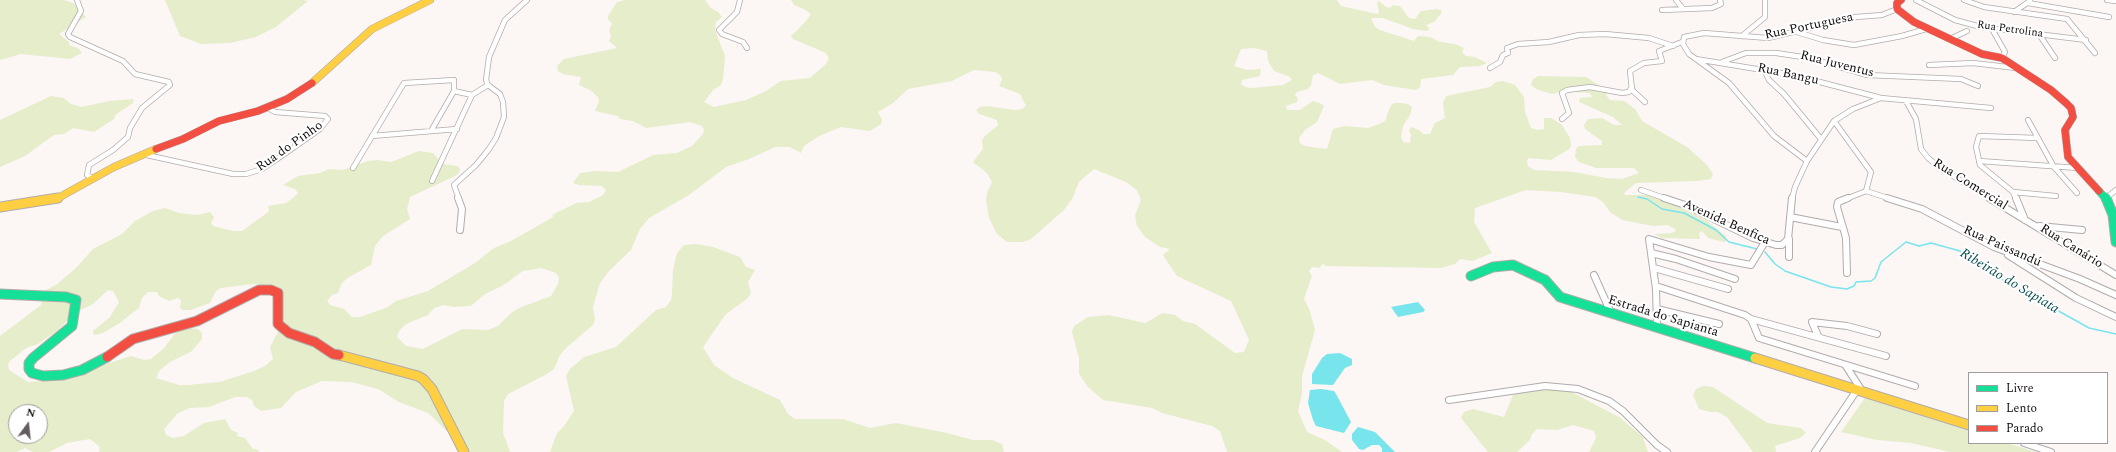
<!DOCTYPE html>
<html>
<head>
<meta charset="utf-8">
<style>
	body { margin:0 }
	#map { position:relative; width:2116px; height:452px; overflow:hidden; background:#fcf6f5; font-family:Spectral,serif }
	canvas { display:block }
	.legend { position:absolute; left:1968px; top:372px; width:140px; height:72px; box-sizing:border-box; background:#fff; border:1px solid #9f9d9d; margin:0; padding:5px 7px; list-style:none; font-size:12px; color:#0f0b0a }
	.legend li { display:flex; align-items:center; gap:8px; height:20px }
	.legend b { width:20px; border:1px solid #9f9d9d }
	.north { position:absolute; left:8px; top:404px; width:40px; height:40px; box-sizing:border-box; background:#fff; border:1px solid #9f9d9d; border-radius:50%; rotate:15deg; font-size:11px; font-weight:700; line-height:16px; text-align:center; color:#0f0b0a }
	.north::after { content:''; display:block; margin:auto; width:14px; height:18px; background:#625d5c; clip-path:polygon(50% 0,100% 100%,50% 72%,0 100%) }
</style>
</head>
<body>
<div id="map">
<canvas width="2116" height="452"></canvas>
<ul class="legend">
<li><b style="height:5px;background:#16e098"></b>Livre</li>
<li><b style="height:5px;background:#ffcf43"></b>Lento</li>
<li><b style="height:5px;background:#f24e42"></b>Parado</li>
</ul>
<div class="north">N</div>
</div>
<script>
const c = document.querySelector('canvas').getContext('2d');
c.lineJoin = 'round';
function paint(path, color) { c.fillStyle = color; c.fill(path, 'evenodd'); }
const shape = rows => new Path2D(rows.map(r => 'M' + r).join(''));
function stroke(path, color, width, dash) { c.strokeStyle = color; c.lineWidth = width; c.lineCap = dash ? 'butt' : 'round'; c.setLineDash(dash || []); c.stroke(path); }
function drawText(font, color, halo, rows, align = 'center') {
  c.font = font + ' Spectral,serif'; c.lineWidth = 4; c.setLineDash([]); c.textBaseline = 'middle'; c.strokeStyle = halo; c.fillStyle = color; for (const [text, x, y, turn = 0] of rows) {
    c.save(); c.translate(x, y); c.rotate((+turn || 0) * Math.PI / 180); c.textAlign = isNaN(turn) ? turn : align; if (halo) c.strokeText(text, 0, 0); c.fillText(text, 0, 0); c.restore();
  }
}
paint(shape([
	[0,0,64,0,73,3,86,17,59,34,69,42,69,45,78,48,82,53,70,59,21,54,0,60],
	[165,0,303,0,308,1,276,27,256,37,230,43,201,44,180,36],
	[625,0,705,0,711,8,718,12,722,17,716,22,715,30,725,56,723,79,721,85,713,90,704,102,714,107,746,100,766,91,781,81,810,78,826,64,829,59,826,53,793,39,791,36,807,20,811,14,804,9,794,5,791,0,1337,0,1341,6,1377,14,1379,13,1377,2,1379,1,1386,7,1390,8,1393,5,1400,6,1409,18,1415,19,1421,11,1437,9,1442,11,1441,14,1434,22,1426,25,1429,28,1428,31,1413,29,1383,18,1371,18,1375,27,1380,30,1414,41,1418,36,1430,37,1440,42,1455,44,1464,48,1462,52,1466,56,1475,57,1487,63,1480,66,1460,67,1453,75,1421,79,1420,87,1416,90,1384,85,1372,80,1340,84,1318,73,1313,75,1311,85,1308,89,1297,92,1295,95,1298,99,1297,102,1286,106,1287,110,1300,110,1313,101,1320,103,1324,106,1317,122,1305,130,1299,138,1299,142,1304,146,1327,149,1333,129,1345,126,1368,128,1379,124,1385,121,1390,107,1394,103,1401,103,1408,104,1412,107,1410,115,1403,126,1401,137,1403,142,1410,143,1411,135,1409,131,1411,127,1419,130,1423,134,1430,134,1435,123,1445,118,1443,103,1446,96,1490,87,1496,82,1503,81,1515,85,1524,97,1525,112,1531,128,1538,130,1544,129,1544,118,1551,118,1562,125,1570,138,1571,146,1569,149,1551,160,1528,158,1527,161,1528,166,1534,170,1574,172,1606,178,1622,179,1639,173,1634,168,1596,168,1579,162,1575,157,1576,149,1579,146,1602,145,1602,141,1585,129,1584,125,1588,119,1602,118,1614,125,1622,125,1613,117,1579,102,1580,98,1592,97,1590,93,1563,91,1552,94,1536,89,1531,85,1533,79,1538,76,1586,77,1609,92,1606,95,1610,100,1624,101,1635,109,1642,121,1687,147,1707,165,1713,174,1711,179,1698,181,1636,183,1625,192,1624,195,1646,195,1666,200,1707,221,1726,236,1726,241,1724,242,1708,238,1702,231,1699,233,1700,239,1662,238,1654,234,1672,233,1676,231,1675,229,1668,225,1653,226,1622,220,1610,212,1603,202,1595,197,1561,192,1526,190,1475,208,1474,222,1492,253,1485,256,1472,261,1460,259,1455,264,1441,268,1326,266,1323,264,1319,268,1312,267,1309,271,1312,276,1304,299,1310,311,1315,330,1302,376,1302,394,1298,411,1307,432,1325,440,1342,452,1227,452,1220,431,1212,426,1162,413,1152,408,1103,400,1088,387,1079,374,1079,358,1072,332,1074,326,1088,317,1109,315,1145,323,1163,313,1175,315,1183,321,1195,324,1235,353,1244,352,1249,340,1231,301,1177,276,1163,255,1170,249,1160,247,1145,237,1137,226,1135,216,1141,200,1137,190,1126,182,1094,169,1079,182,1072,199,1064,210,1031,239,1023,242,1007,242,997,234,989,218,986,201,987,193,992,182,987,173,973,162,983,149,982,140,985,136,998,125,997,120,979,114,976,110,980,107,987,106,1015,110,1022,109,1026,106,1020,94,999,86,1002,79,1000,75,995,72,974,70,952,81,908,89,893,103,878,112,882,120,881,124,870,131,841,127,819,136,804,146,801,153,790,147,775,147,749,159,726,167,689,195,649,218,640,229,631,250,609,271,600,283,593,307,595,319,593,325,566,348,560,355,554,369,547,374,508,394,504,401,503,433,510,452,464,452,459,443,428,413,399,402,378,389,351,382,322,381,296,392,281,408,261,411,254,406,252,400,246,397,235,397,209,407,190,408,178,413,164,429,166,435,173,438,184,436,204,423,225,419,231,430,238,433,237,436,245,438,253,449,259,450,258,452,99,452,100,447,90,439,67,443,49,452,33,452,25,448,17,452,0,452,0,336,41,305,44,291,56,285,76,268,93,249,122,234,135,221,153,211,165,208,179,213,198,215,210,212,214,217,211,223,213,226,233,231,242,231,264,215,269,211,268,206,286,203,293,198,298,193,295,189,283,185,298,176,320,173,329,169,343,170,368,161,377,160,391,162,419,151,433,153,442,164,458,166,460,170,459,173,453,177,410,197,407,209,410,219,383,236,375,246,371,265,349,277,342,283,338,293,332,295,327,301,330,305,344,309,352,317,360,317,388,307,396,301,428,291,475,263,494,248,511,241,548,220,554,216,552,215,576,203,589,202,603,195,606,190,602,186,579,185,573,183,580,173,596,171,618,172,653,155,677,153,692,146,703,134,704,130,702,126,690,122,646,128,633,121,620,119,618,116,595,111,599,101,598,97,590,90,579,85,581,77,563,74,558,71,557,66,564,59,617,48,609,41,611,36,609,30,612,24,608,19,608,16,617,2],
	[1254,48,1267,51,1268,61,1274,71,1290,77,1292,80,1283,85,1252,88,1245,87,1241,84,1242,80,1260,76,1261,69,1247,70,1234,66,1241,49],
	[541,268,556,273,559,278,558,284,551,296,519,308,511,313,498,326,488,330,462,329,423,349,406,346,397,337,399,331,406,324,428,315,434,308,444,305,453,307,471,306,485,294,502,286,523,271],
	[254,284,264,285,271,292,277,306,273,323,280,328,270,347,273,359,265,366,254,371,220,382,188,385,179,385,156,378,160,370,170,362,192,351,202,339,202,333,198,329,188,328,180,330,174,335,164,348,151,359,144,360,131,356,70,376,42,381,28,382,9,370,8,365,9,362,26,348,38,344,57,331,75,313,93,304,108,290,113,291,119,302,110,317,93,331,93,334,95,335,103,333,120,323,131,314,139,308,142,298,148,292,157,292,159,296,169,301,178,298,181,300,180,308,182,310,191,310,210,303,216,291,221,288],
	[16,412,40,412,40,436,16,436],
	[51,96,64,98,71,104,81,107,109,101,134,99,133,103,115,115,114,119,94,132,73,128,64,134,54,135,25,156,0,167,0,120],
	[696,244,713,247,740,257,746,267,755,270,748,282,751,293,747,299,726,314,703,347,714,365,733,378,780,400,788,414,795,419,843,419,870,428,896,423,947,433,973,440,992,440,1002,444,1004,452,550,452,557,433,564,426,574,411,566,376,570,369,584,357,616,347,656,310,666,307,671,300,672,294,673,270,677,253,684,245],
	[1543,382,1554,383,1619,417,1643,437,1648,452,1589,452,1596,438,1594,431,1573,425,1557,430,1537,429,1532,434,1530,440,1517,452,1488,452,1461,418,1464,412,1473,409,1504,417,1513,395,1525,387],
	[1703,386,1713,387,1767,423,1801,428,1806,433,1800,438,1775,446,1776,452,1753,452,1727,417,1718,412,1710,412,1699,409,1693,395,1696,389],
	[1865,398,1969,431,1969,443,2007,443,2036,452,1950,452,1911,443,1877,440,1841,432]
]), '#e6edcb');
paint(shape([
	[1418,302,1425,310,1423,312,1398,317,1391,307],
	[1340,353,1352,359,1352,365,1345,368,1333,385,1312,384,1312,374,1322,358,1327,354],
	[1321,389,1334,391,1336,394,1351,422,1344,433,1316,426,1313,420,1308,403,1310,390],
	[1358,427,1375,432,1395,452,1382,452,1382,448,1379,445,1372,445,1363,450,1359,449,1352,440,1352,434]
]), '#78e4ec');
stroke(shape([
	[1638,197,1647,199,1662,209,1684,213,1716,230,1729,242,1757,249],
	[1765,252,1775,264,1785,271,1831,287,1847,289,1854,286,1856,282,1871,281,1875,278,1881,262,1906,242,1919,246,1931,243,1960,251,1971,262,2089,328,2116,334]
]), '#78e4ec', 1.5);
const streetFar1 = shape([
	[77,0,81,11,68,34,70,37,123,61,135,74,169,82,170,85,142,108,130,128,128,137,113,150,89,165,87,175,92,178],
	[740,0,737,12,719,30,722,34,743,42,747,48],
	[1676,0,1683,9],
	[1916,0,1955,20,1981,27,2086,40],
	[1964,0,1984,7,2067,19,2095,53],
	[2107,0,2116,1],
	[2028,3,2109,17],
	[1662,10,1712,8,1721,4,1720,0],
	[2014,12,2030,1],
	[1992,29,2005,52,2002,58],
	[1797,32,1823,40,1854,45,1902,36,1926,29],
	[2039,34,2055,58],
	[1742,36,1765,17,1765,0],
	[1950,39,1967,31],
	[1696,59,1793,75,1881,98],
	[1722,62,1746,53,1776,53,1809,58,1867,75,1961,79,1978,86],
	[1929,65,1973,63,2016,68],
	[1490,68,1500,62,1503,55,1508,53,1507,48,1518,44,1549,42,1579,35,1605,34,1649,38,1673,46],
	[1764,70,1769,80,1784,94,1821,139],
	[1906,101,1916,119,1921,149,1928,158,1940,168,1991,199],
	[1645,102,1632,90,1630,71,1644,63,1662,61,1659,51,1682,42],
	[1562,119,1569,113,1562,93,1567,90,1590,87,1622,93,1629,92,1632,86],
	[2028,120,2054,167,2077,193],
	[431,131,454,91],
	[372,136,457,129],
	[142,154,233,174,246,174,262,169,283,155,320,129,328,119,325,116,275,112,268,108],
	[1807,161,1774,136,1729,83,1689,54,1683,44,1684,37,1704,33,1768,38,1856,17,1882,15,1897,9],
	[1979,161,2078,168],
	[353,168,404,83,454,80,454,91,472,95],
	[432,181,472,95,488,85],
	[1641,190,1667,199],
	[1866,191,1891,199],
	[2013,192,2056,196],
	[2106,198,2116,190],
	[459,199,454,185,476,165,489,149,496,138,504,117,503,102,500,94,488,85,486,80,489,57,505,20,527,0],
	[1792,199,1795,187,1807,161,1834,121],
	[1846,199,1866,191,1871,172,1834,121,1853,109,1881,98,1991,108],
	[2016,199,2013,192,1980,165,1976,147,1979,136,2038,138]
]);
const street = shape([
	[458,198,462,209,460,230],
	[1664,198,1685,205,1753,238,1776,245,1782,245,1788,239,1792,198],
	[1887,198,1922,209,1994,247,2080,279,2116,295],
	[1989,198,2116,275],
	[2016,198,2025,220],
	[1790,217,1842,227],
	[2039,226,2082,230],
	[1789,239,1789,257],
	[1651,253,1676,259,1735,279],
	[2008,255,2076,298,2116,317],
	[1654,268,1728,289],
	[1847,273,1846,238,1837,207,1838,202,1848,198],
	[1594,275,1611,313],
	[1656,286,1745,315,1751,319,1759,338,1915,386],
	[1657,309,1719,324],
	[1751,319,1886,356],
	[1657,327,1656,289,1649,239,1709,257,1751,265,1765,242],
	[1818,336,1812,322,1847,326,1877,334],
	[1846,366,1862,391],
	[1449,400,1545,386,1578,389,1609,401,1623,411,1657,445,1667,452],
	[2024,443,2051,452],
	[1815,452,1857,390]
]);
const fastFar1 = shape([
	[2099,191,2106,199]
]);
const fast = shape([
	[2106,198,2113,215,2116,242],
	[1471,276,1493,267,1513,265,1545,280,1560,297,1755,358],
	[0,294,66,297,76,300,72,326,33,358,29,363,29,369,32,373,43,376,63,375,82,370,107,357]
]);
const slowFar1 = shape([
	[312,83,372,29,430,0],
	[52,199,58,198,114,167,156,149]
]);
const slow = shape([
	[0,207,58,198],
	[339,355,418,376,423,379,432,389,464,452],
	[1755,358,1969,425]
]);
const jamFar1 = shape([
	[1901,0,1897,3,1897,9,1914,22,1982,54,2002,58,2051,90,2066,103,2071,108,2073,117,2065,130,2068,157,2099,191],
	[156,149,183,139,219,121,258,111,287,99,312,83]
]);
const jam = shape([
	[107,357,133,339,197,321,259,290,271,290,278,293,278,324,289,333,315,342,333,354,339,355]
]);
stroke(streetFar1, '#b1acab', 6);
stroke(street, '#b1acab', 8);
stroke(fastFar1, '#b1acab', 8);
stroke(fast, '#b1acab', 11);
stroke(slowFar1, '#b1acab', 8);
stroke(slow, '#b1acab', 11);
stroke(jamFar1, '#b1acab', 8);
stroke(jam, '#b1acab', 11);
stroke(streetFar1, '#fffefe', 4.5);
stroke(street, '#fffefe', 6);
stroke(fastFar1, '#16e098', 7);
stroke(fast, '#16e098', 9);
stroke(slowFar1, '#ffcf43', 7);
stroke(slow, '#ffcf43', 9);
stroke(jamFar1, '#f24e42', 7);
stroke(jam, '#f24e42', 9);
drawText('11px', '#0f0b0a', '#fff', [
	["Rua Petrolina",2010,30,8]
]);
drawText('13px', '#0f0b0a', '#fff', [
	["Rua Portuguesa",1809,27,-12],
	["Rua Juventus",1837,65,14],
	["Rua Bangu",1788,75,12],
	["Rua do Pinho",290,147,-35],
	["Rua Comercial",1970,185,32],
	["Avenida Benfica",1726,223,24],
	["Rua Paissandú",2002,247,24],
	["Rua Canário",2071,247,32],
	["Estrada do Sapianta",1663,317,17]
]);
drawText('italic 14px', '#044b4f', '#fff', [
	["Ribeirão do Sapiata",2009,282,31]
]);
</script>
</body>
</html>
